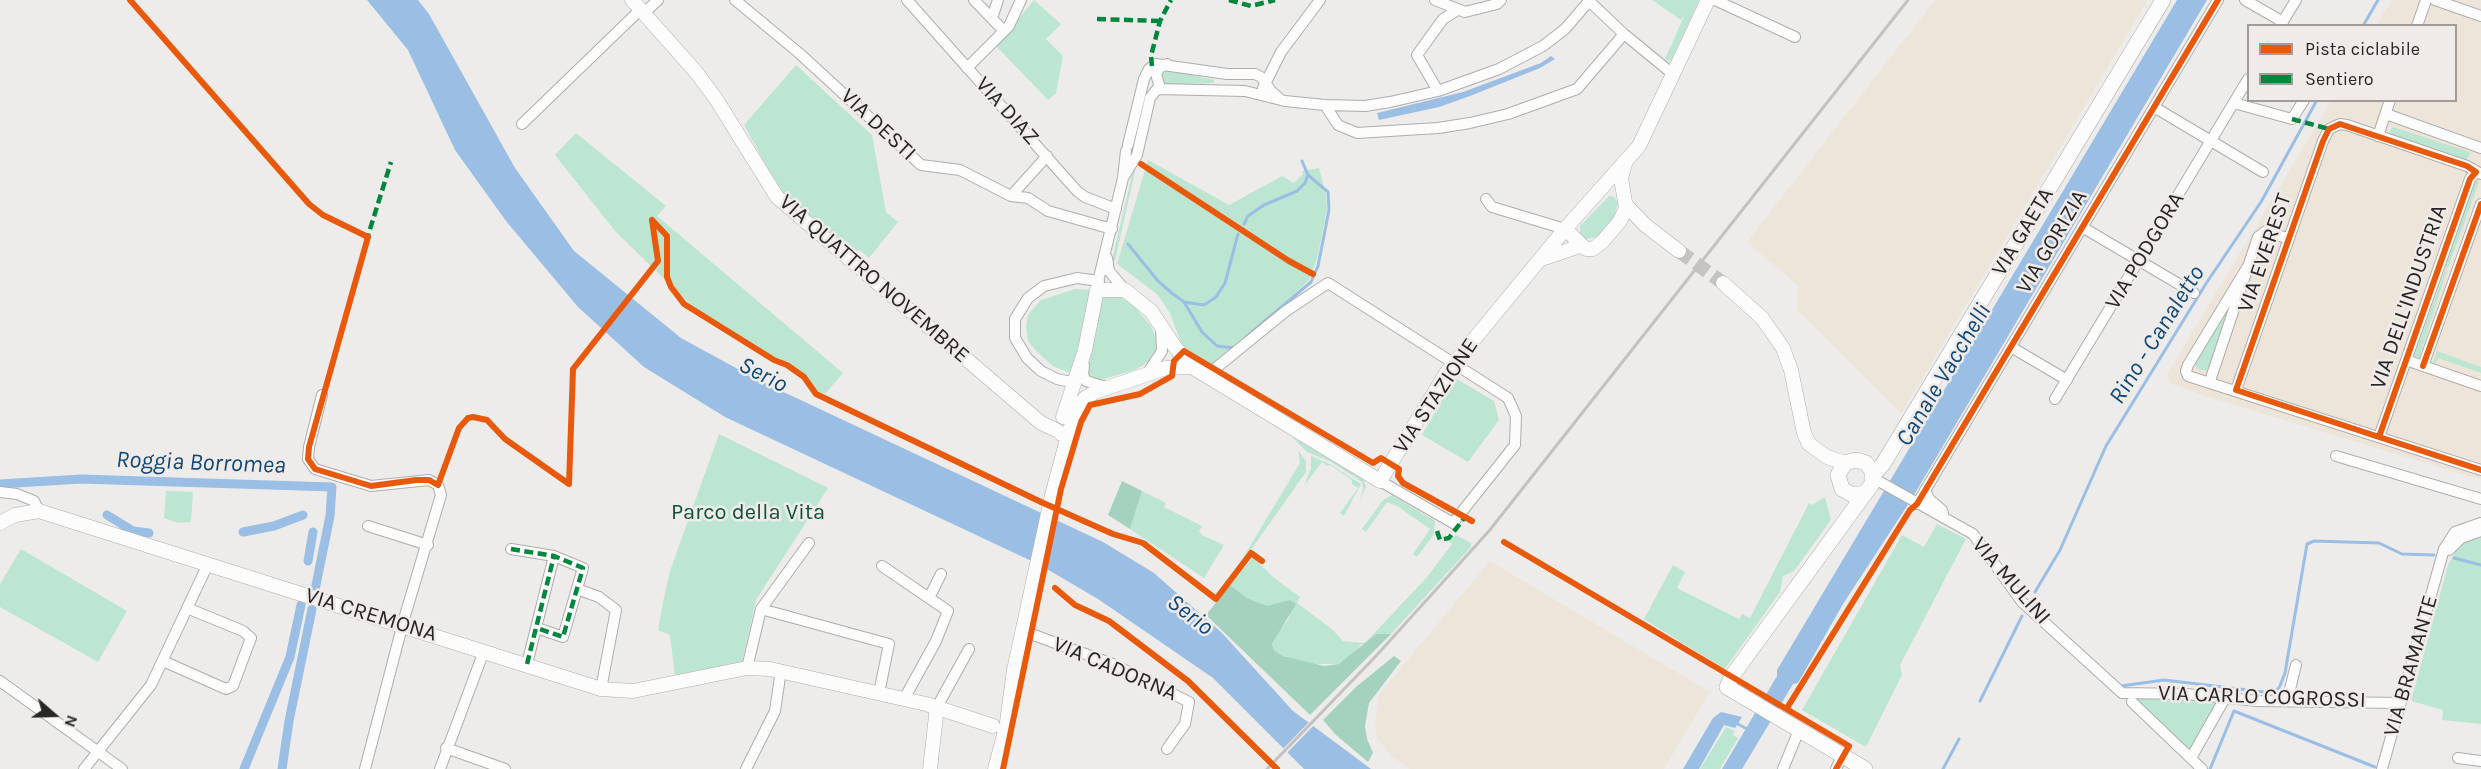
<!DOCTYPE html>
<html>
<head>
<meta charset="utf-8">
<style>
	body { margin:0 }
	#map { position:relative; width:2481px; height:769px; overflow:hidden; background:#eeecea; font-family:Karla,sans-serif }
	canvas { display:block }
	.legend { position:absolute; left:2247px; top:24px; width:210px; height:78px; box-sizing:border-box; background:#f0ebe8; border:2px solid #a09c9a; margin:0; padding:8px 10px; list-style:none; font-size:18px; color:#272625 }
	.legend li { display:flex; align-items:center; gap:12px; height:30px }
	.legend b { width:30px; border:2px solid #a09c9a }
	.north { position:absolute; left:24px; top:685px; width:60px; height:60px; -webkit-text-stroke:4px #f0ebe8; paint-order:stroke; rotate:110deg; font-size:16px; font-weight:700; line-height:24px; text-align:center; color:#272625 }
	.north::after { content:''; display:block; margin:auto; width:21px; height:27px; background:#272625; clip-path:polygon(50% 0,100% 100%,50% 72%,0 100%) }
</style>
</head>
<body>
<div id="map">
<canvas width="2481" height="769"></canvas>
<ul class="legend">
<li><b style="height:8px;background:#e8590c"></b>Pista ciclabile</li>
<li><b style="height:8px;background:#00873e"></b>Sentiero</li>
</ul>
<div class="north">N</div>
</div>
<script>
const c = document.querySelector('canvas').getContext('2d');
c.lineJoin = 'round';
function paint(path, color) { c.fillStyle = color; c.fill(path, 'evenodd'); }
const shape = rows => new Path2D(rows.map(r => 'M' + r).join(''));
function stroke(path, color, width, dash) { c.strokeStyle = color; c.lineWidth = width; c.lineCap = dash ? 'butt' : 'round'; c.setLineDash(dash || []); c.stroke(path); }
function drawText(font, color, halo, rows, align = 'center') {
  c.font = font + ' Karla,sans-serif'; c.lineWidth = 5; c.setLineDash([]); c.textBaseline = 'middle'; c.strokeStyle = halo; c.fillStyle = color; for (const [text, x, y, turn = 0] of rows) {
    c.save(); c.translate(x, y); c.rotate((+turn || 0) * Math.PI / 180); c.textAlign = isNaN(turn) ? turn : align; if (halo) c.strokeText(text, 0, 0); c.fillText(text, 0, 0); c.restore();
  }
}
paint(shape([
	[1935,0,2148,0,1901,414,1797,310,1797,285,1747,242],
	[2392,0,2481,0,2481,480,2205,396,2169,383,2167,374,2331,101,2456,100,2456,26,2376,25],
	[1490,561,1710,692,1664,769,1409,769,1390,755,1377,738,1375,723,1379,694]
]), '#eee5da');
paint(shape([
	[1034,0,1061,24,1046,39,1063,56,1056,93,1048,100,996,46],
	[1652,0,1699,0,1672,59,1668,61,1665,59,1685,14,1681,20],
	[796,65,872,135,886,212,898,222,869,258,859,250,856,254,780,191,744,125],
	[1165,69,1214,80,1214,83,1164,85,1159,74],
	[2393,127,2470,152,2467,160,2387,134],
	[576,133,666,206,657,216,843,373,825,394,815,390,806,375,788,362,768,354,691,305,615,231,555,155],
	[1148,160,1229,205,1282,176,1294,183,1302,175,1303,171,1319,168,1326,195,1327,210,1317,259,1309,280,1214,369,1184,351,1170,313,1157,294,1117,264],
	[1136,167,1115,261,1112,260,1132,175],
	[2475,181,2479,182,2448,268,2445,266],
	[1609,196,1614,197,1618,203,1614,217,1598,237,1584,239,1580,235,1580,226],
	[2445,270,2447,271,2419,358,2414,356],
	[1075,289,1090,290,1072,374,1053,366,1037,352,1028,341,1026,326,1028,315,1041,300],
	[1116,294,1134,306,1151,326,1156,339,1156,352,1150,361,1135,370,1100,380,1086,374,1103,296],
	[2228,307,2231,307,2209,371,2200,370,2194,365],
	[2437,351,2481,367,2481,373,2438,358,2435,364,2433,362],
	[1455,378,1494,401,1499,420,1468,462,1422,435],
	[719,434,828,488,756,600,742,662,675,676,670,635,658,630,664,597,670,571],
	[1292,437,1364,479,1366,487,1360,500,1363,489,1362,482,1331,462,1307,452],
	[1298,450,1306,461,1306,472,1229,581,1300,463],
	[1311,456,1330,464,1361,484,1344,516,1340,513,1358,488,1352,484,1352,480,1330,465,1327,466,1322,462,1304,486,1311,468],
	[166,491,193,492,191,522,178,523,164,518],
	[1142,491,1166,503,1164,507,1202,526,1199,531,1202,535,1224,545,1204,578,1130,529],
	[1392,495,1435,521,1434,534,1417,557,1413,554,1430,529,1397,506,1387,502,1366,532,1362,529,1383,500],
	[1825,497,1831,520,1794,571,1783,576,1780,592,1725,669,1644,619,1673,565,1685,572,1677,588,1739,619,1742,614,1750,618,1809,503,1812,505],
	[1937,524,1966,539,1900,665,1902,675,1866,747,1802,710,1902,535,1924,547],
	[1456,535,1471,543,1471,547,1391,634,1376,634,1365,645,1361,644,1352,656,1340,664,1312,664,1283,656,1274,650,1272,644,1276,636,1289,618,1290,600,1267,607,1247,598,1230,585,1253,557,1273,577,1300,597,1297,603,1332,629,1343,641,1365,643,1427,577,1452,544,1449,541],
	[2473,537,2481,537,2481,724,2442,720,2443,710,2411,701,2448,565,2459,545],
	[21,549,127,611,98,662,0,607,0,584],
	[2141,697,2215,701,2218,702,2190,751,2136,700],
	[1726,727,1735,731,1733,735,1738,738,1720,769,1700,769]
]), '#bde6d2');
paint(shape([
	[1122,481,1142,491,1130,529,1108,515],
	[1230,585,1247,598,1267,606,1290,600,1296,604,1272,644,1274,650,1283,656,1324,666,1339,664,1376,634,1391,634,1310,715,1206,615],
	[1394,656,1401,661,1369,703,1365,726,1367,739,1373,753,1368,762,1336,735,1323,720,1356,687]
]), '#a5d2be');
paint(shape([
	[367,0,418,0,429,14,515,168,574,251,681,338,758,380,1103,542,1154,573,1222,633,1293,711,1371,769,1304,769,1213,678,1098,599,1040,565,725,417,644,367,578,307,506,221,455,150,408,50],
	[2177,0,2207,0,1911,500,1843,604,1798,683,1793,684,1742,769,1722,769,1777,676,1777,670],
	[1551,56,1555,59,1540,68,1470,96,1439,107,1379,120,1377,113,1463,92,1541,63],
	[1721,712,1742,717,1735,728,1724,725,1699,769,1683,769,1713,718]
]), '#9abee4');
paint(shape([
	[1311,720,1316,723,1285,755,1281,751]
]), '#eeecea');
stroke(shape([
	[2363,26,2378,0],
	[1244,224,1248,216,1264,205,1297,191,1305,183,1308,175,1302,161],
	[1128,244,1158,281,1173,294,1184,302,1204,305,1216,297,1225,283,1238,234],
	[1184,302,1202,332,1217,346,1234,348],
	[1246,337,1311,282,1318,266,1329,210,1328,192,1308,175],
	[2454,558,2481,565],
	[2035,592,2060,550,2106,446,2207,282,2261,202,2317,100],
	[2121,686,2164,680,2273,693,2279,688,2285,673,2307,544,2314,541,2379,543,2402,554,2434,555],
	[1980,701,2022,616],
	[1736,723,1749,730],
	[1943,769,1959,739],
	[2210,769,2234,711,2375,767]
]), '#9abee4', 3);
stroke(shape([
	[0,484,81,479,332,487,330,516,315,590],
	[107,515,133,531,149,533],
	[243,532,274,526,303,515],
	[308,561,313,532],
	[244,769,290,657,301,605],
	[282,769,289,721,312,609]
]), '#9abee4', 9);
stroke(shape([
	[1679,251,1723,283]
]), '#c6c4c3', 14, [14, 7]);
const minor = shape([
	[735,0,799,53,921,165,960,170,1011,196,1028,198,1048,211,1112,229],
	[907,0,1077,191,1085,197,1116,209],
	[974,0,1003,30],
	[1435,0,1465,12,1497,4,1501,0],
	[1588,0,1624,34,1674,75],
	[1715,0,1795,37],
	[2245,0,2283,22],
	[2435,0,2481,16],
	[644,13,658,0],
	[992,18,998,0],
	[2280,26,2296,0],
	[2417,26,2426,0],
	[967,68,1009,26,1021,0],
	[1160,88,1156,74,1159,68,1167,64],
	[1263,88,1281,52,1320,0],
	[1438,91,1417,55,1443,19,1456,11],
	[2234,103,2292,119,2304,100],
	[1325,105,1338,125,1357,133,1438,128,1470,123,1508,114,1577,89,1624,34],
	[2154,107,2263,172],
	[2386,114,2481,148],
	[522,124,641,9],
	[2378,136,2390,100],
	[1128,145,1144,79,1149,69,1156,64,1227,74,1255,74,1261,77,1271,91,1280,99],
	[1123,178,1137,155,1150,98,1157,89,1245,91,1285,101,1325,105,1365,106,1390,102,1438,91,1499,69,1543,46,1565,29,1590,0],
	[1011,196,1047,156],
	[1486,199,1492,207,1565,229],
	[2082,227,2194,293],
	[1107,258,1109,271,1125,290],
	[2248,266,2188,365,2186,371,2188,376,2481,470],
	[1097,286,1123,178,1126,151],
	[2011,347,2067,380],
	[2406,360,2481,386],
	[1084,365,1083,375,1086,381,1106,387],
	[2423,366,2481,204],
	[1147,374,1162,351,1161,328],
	[1206,376,1286,311,1328,283,1508,398,1516,416,1515,445,1453,523,1380,481],
	[2210,381,2258,237,2266,231,2289,239],
	[1076,383,1057,379,1041,371,1027,358,1015,338,1015,319,1028,298,1044,286,1077,278,1099,281],
	[2236,390,2323,141,2329,129,2340,124,2347,125,2467,166,2481,174],
	[322,395,309,447,308,459,315,469,371,486,429,480,438,485,441,495,404,619,365,769],
	[2055,399,2248,79],
	[2379,437,2470,179,2476,172],
	[2336,456,2481,499],
	[1873,478,1973,534,2022,602,2122,693,2186,694,2258,701,2400,703],
	[1925,490,1929,499,1942,510,1944,518],
	[0,492,17,494,34,501,39,511],
	[1917,504,2218,0],
	[368,526,428,545],
	[511,549,554,556,583,568,563,637,537,628],
	[2449,550,2461,538,2481,531],
	[882,566,948,611,936,641,904,699],
	[577,589,599,597,616,610,601,689],
	[929,598,941,574],
	[761,609,889,644,879,693],
	[1023,631,1115,665,1189,702,1185,724,1167,749],
	[163,661,226,689,233,686,251,638,243,631,187,608],
	[527,664,554,556],
	[747,668,761,609,809,543],
	[0,681,122,769],
	[2287,701,2296,665],
	[2132,702,2202,769],
	[937,707,969,649],
	[446,748,505,769],
	[2191,758,2225,698],
	[2458,758,2481,761],
	[84,769,151,685,208,564],
	[440,769,484,651],
	[746,769,775,711,781,670],
	[1783,769,1799,730],
	[1836,769,1842,756],
	[2382,769,2444,549,2455,532,2481,523]
]);
const tertiary = shape([
	[632,0,696,72,716,99,777,197,1041,423,1056,430],
	[1626,205,1645,225,1679,251],
	[1565,229,1586,249,1593,249,1603,241,1620,221,1626,208,1621,178,1625,164],
	[1545,258,1580,246],
	[1723,283,1762,318,1783,348,1791,370,1804,433,1809,444,1827,457,1845,463],
	[1063,417,1085,350,1097,290,1125,290,1151,311,1175,347,1192,367,1380,481,1447,372,1565,229,1639,146,1708,0],
	[1061,434,1069,432,1079,406,1085,398,1095,392,1166,368,1192,367],
	[0,523,15,515,39,511,601,689,633,691,747,668,770,669,926,704,993,726],
	[1007,722,1014,670,1052,495,1069,432],
	[930,769,937,707],
	[995,769,1006,727]
]);
const secondary = shape([
	[1873,475,1883,464,2163,0],
	[1864,493,1853,495,1842,489,1838,475,1845,463,1856,460,1866,463,1872,471,1872,484,1732,676,1727,687,1865,769]
]);
stroke(minor, '#afadab', 12);
stroke(tertiary, '#afadab', 15);
stroke(secondary, '#afadab', 16);
stroke(minor, '#fcfcfc', 10);
stroke(tertiary, '#fcfcfc', 14);
stroke(secondary, '#fcfcfc', 15);
stroke(shape([
	[1267,769,1376,656,1489,531,1908,0]
]), '#c2c2c1', 3);
stroke(shape([
	[1229,0,1251,6,1275,0],
	[1097,19,1160,21],
	[1152,66,1151,56,1160,21,1171,0],
	[2292,119,2329,129],
	[366,242,391,162],
	[1437,531,1440,540,1449,538,1465,517],
	[511,549,554,556,583,568,563,637,537,628],
	[527,664,554,556]
]), '#00873e', 4.5, [9, 4.5]);
stroke(shape([
	[130,0,309,204,323,215,368,237,309,447,308,459,315,469,371,486,416,480,429,480,438,485,459,428,468,418,473,417,487,420,505,439,569,484],
	[1141,164,1289,261,1313,274],
	[652,220,667,236,667,277,671,287,684,304,774,360,787,365,804,377,816,394,1041,502,1113,534,1143,543,1216,599,1251,553,1262,561],
	[2423,366,2481,204],
	[2379,437,2470,179,2476,172,2467,166,2340,124,2329,129,2323,141,2236,390,2379,437,2481,470],
	[569,484,573,369,658,261,652,220],
	[1504,542,1849,746,1836,769],
	[1055,588,1075,605,1109,621,1188,681,1277,769],
	[1787,708,1910,510,1917,504,2218,0],
	[1003,769,1061,489,1081,422,1090,405,1140,394,1172,376,1174,361,1184,351,1373,463,1381,458,1399,469,1398,476,1403,483,1472,521]
]), '#e8590c', 6);
drawText('22px', '#272625', '#f0ebe8', [
	["VIA DIAZ",1007,111,48],
	["VIA DESTI",878,125,43],
	["VIA GAETA",2023,232,-59],
	["VIA GORIZIA",2052,242,-59],
	["VIA PODGORA",2145,251,-59],
	["VIA EVEREST",2265,253,-71],
	["VIA QUATTRO NOVEMBRE",874,279,41],
	["VIA DELL'INDUSTRIA",2409,297,-71],
	["VIA STAZIONE",1436,396,-56],
	["VIA MULINI",2011,581,49],
	["VIA CREMONA",371,615,17],
	["VIA BRAMANTE",2411,666,-74],
	["VIA CADORNA",1115,669,23],
	["VIA CARLO COGROSSI",2262,697,2]
]);
drawText('22px', '#0d513a', '#f0ebe8', [
	["Parco della Vita",748,513]
]);
drawText('italic 24px', '#0e497b', '#f0ebe8', [
	["Rino - Canaletto",2157,335,-58],
	["Serio",763,375,27],
	["Canale Vacchelli",1944,375,-59],
	["Roggia Borromea",201,463,2],
	["Serio",1190,615,38]
]);
</script>
</body>
</html>
